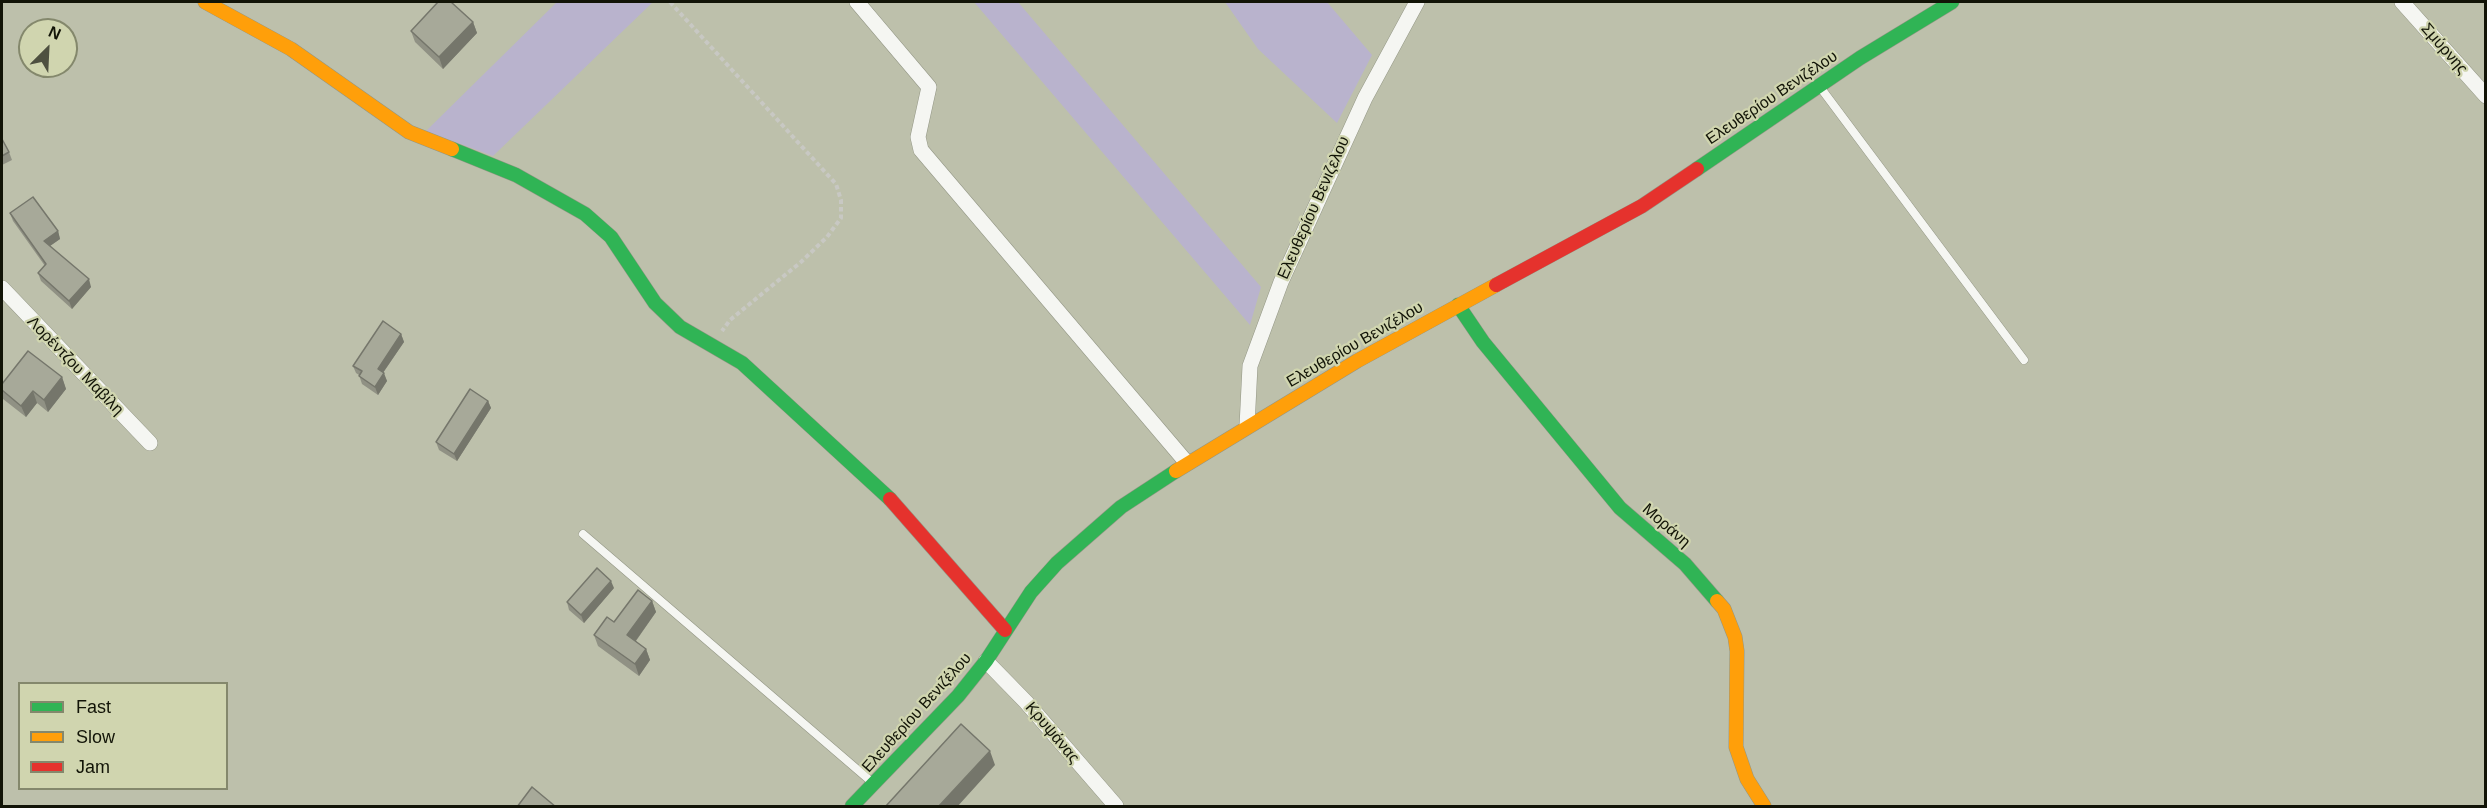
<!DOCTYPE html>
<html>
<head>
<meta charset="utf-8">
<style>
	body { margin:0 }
	#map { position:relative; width:2487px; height:808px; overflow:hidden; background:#bdc0ab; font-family:Arial,sans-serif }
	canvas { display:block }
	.frame { position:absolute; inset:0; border:3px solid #121407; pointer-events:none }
	.legend { position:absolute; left:18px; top:682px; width:210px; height:108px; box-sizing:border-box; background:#d0d5af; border:2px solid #84886c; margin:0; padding:8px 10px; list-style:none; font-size:18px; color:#121407 }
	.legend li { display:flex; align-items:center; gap:12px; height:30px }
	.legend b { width:30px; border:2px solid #84886c }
	.north { position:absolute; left:18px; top:18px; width:60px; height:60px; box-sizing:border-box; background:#d0d5af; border:2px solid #84886c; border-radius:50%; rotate:24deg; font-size:16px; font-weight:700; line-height:24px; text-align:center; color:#121407 }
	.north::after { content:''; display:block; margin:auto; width:21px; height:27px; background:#4e5040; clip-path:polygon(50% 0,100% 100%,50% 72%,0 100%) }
</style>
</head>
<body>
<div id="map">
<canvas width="2487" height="808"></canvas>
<div class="frame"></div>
<ul class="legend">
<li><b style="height:8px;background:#30b455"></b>Fast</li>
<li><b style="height:8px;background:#ff9f0a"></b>Slow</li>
<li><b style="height:8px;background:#e5322d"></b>Jam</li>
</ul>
<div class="north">N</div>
</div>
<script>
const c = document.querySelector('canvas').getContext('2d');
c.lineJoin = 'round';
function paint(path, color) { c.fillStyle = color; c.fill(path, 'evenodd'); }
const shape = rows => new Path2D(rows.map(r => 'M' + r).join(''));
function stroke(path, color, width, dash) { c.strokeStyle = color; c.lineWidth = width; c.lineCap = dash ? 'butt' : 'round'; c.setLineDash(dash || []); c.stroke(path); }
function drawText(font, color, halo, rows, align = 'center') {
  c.font = font + ' Arial,sans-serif'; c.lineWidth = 4.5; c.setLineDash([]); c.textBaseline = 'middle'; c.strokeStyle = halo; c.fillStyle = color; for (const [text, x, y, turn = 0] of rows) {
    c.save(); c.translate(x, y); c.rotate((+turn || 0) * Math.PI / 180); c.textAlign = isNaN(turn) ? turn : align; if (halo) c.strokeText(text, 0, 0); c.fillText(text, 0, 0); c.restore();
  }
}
paint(shape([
	[557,2,653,2,493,156,426,131],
	[974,2,1018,2,1261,287,1250,325],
	[1225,2,1327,2,1372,55,1337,123,1258,49]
]), '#b9b3cd');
const lane = shape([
	[1820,87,2024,360],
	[583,534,873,783]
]);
const street = shape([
	[857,2,929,87,918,137,921,150,1187,463],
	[2402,2,2486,96],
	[2,288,150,443],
	[1247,426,1250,366,1281,282,1365,98,1417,2],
	[986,661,1026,702,1116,806]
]);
const fast = shape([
	[452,149,516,175,585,214,611,237,655,303,680,327,742,363,890,499],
	[1697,169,1860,58,1952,2],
	[1458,305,1483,342,1620,508,1685,564,1717,601],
	[852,806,958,696,986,661,1031,592,1057,563,1121,507,1176,471]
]);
const slow = shape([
	[205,2,291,49,409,132,452,149],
	[1176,471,1357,361,1496,285],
	[1717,601,1724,609,1735,637,1737,651,1736,747,1747,779,1764,806]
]);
const jam = shape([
	[1496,285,1642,206,1697,169],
	[890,499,1005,630]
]);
stroke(lane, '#939685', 9);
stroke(street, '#939685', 16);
stroke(fast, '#939685', 15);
stroke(slow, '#939685', 15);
stroke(jam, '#939685', 15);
stroke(shape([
	[670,2,836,184,841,200,841,218,827,237,801,262,730,320,722,331]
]), '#c8c8c3', 4, [4.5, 3]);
stroke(lane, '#f5f6f2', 8);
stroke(street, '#f5f6f2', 15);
stroke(fast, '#30b455', 14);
stroke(slow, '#ff9f0a', 14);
stroke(jam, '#e5322d', 14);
paint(shape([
	[473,22,477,33,443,69,415,42,411,31],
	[2,139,9,152,12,160,2,165],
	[10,213,58,231,60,239,50,246,91,287,72,309,41,281,38,273,45,266,13,221],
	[401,334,404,342,383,373,387,381,378,395,362,384,359,375,356,373,353,366],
	[62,377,66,389,48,412,37,403,26,417,3,399,2,395,2,384],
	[488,401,491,408,457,461,439,450,436,442],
	[614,588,584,623,569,610,567,602],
	[652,601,656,612,636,641,646,649,650,660,639,676,598,646,594,635]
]), '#909184');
paint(shape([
	[473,22,477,33,443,69,439,57],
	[58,231,60,239,47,248,44,241],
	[89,279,91,287,72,309,69,301],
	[401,334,404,342,380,377,378,369],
	[384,373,387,381,378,395,375,387],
	[62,377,66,389,48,412,44,400],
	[33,391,37,403,26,417,21,406],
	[488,401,491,408,457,461,454,454],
	[611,581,614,588,584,623,581,615],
	[652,601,656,612,632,646,627,635],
	[646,649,650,660,639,676,635,664],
	[990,751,995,765,957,807,938,807]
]), '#75766b');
const building = shape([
	[438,2,451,2,473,22,439,57,411,31,438,2],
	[2,139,9,152,2,156,2,139],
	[33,197,58,231,44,241,89,279,69,301,38,273,46,264,10,213,33,197],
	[383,321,401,334,378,369,384,373,375,387,359,376,362,371,353,366,383,321],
	[28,351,62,377,44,400,33,391,21,406,2,390,2,384,28,351],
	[470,389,488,401,454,454,436,442,470,389],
	[597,568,611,581,581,615,567,602,597,568],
	[638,590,652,601,627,635,646,649,635,664,594,635,607,617,614,622,638,590],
	[961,724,990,751,938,807,885,807,961,724],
	[532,787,556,807,517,807,532,787]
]);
paint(building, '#a7a999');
stroke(building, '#75766b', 1.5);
drawText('16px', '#121407', '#d0d5af', [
	["Σμύρνης",2444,49,49],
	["Ελευθερίου Βενιζέλου",1772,98,-34],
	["Ελευθερίου Βενιζελου",1314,208,-66],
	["Ελευθερίου Βενιζέλου",1355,345,-30],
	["Λορέντζου Μαβίλη",75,366,46],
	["Μοράνη",1666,526,41],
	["Ελευθερίου Βενιζέλου",917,713,-48],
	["Κρυψάνας",1052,733,50]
]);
</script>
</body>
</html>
